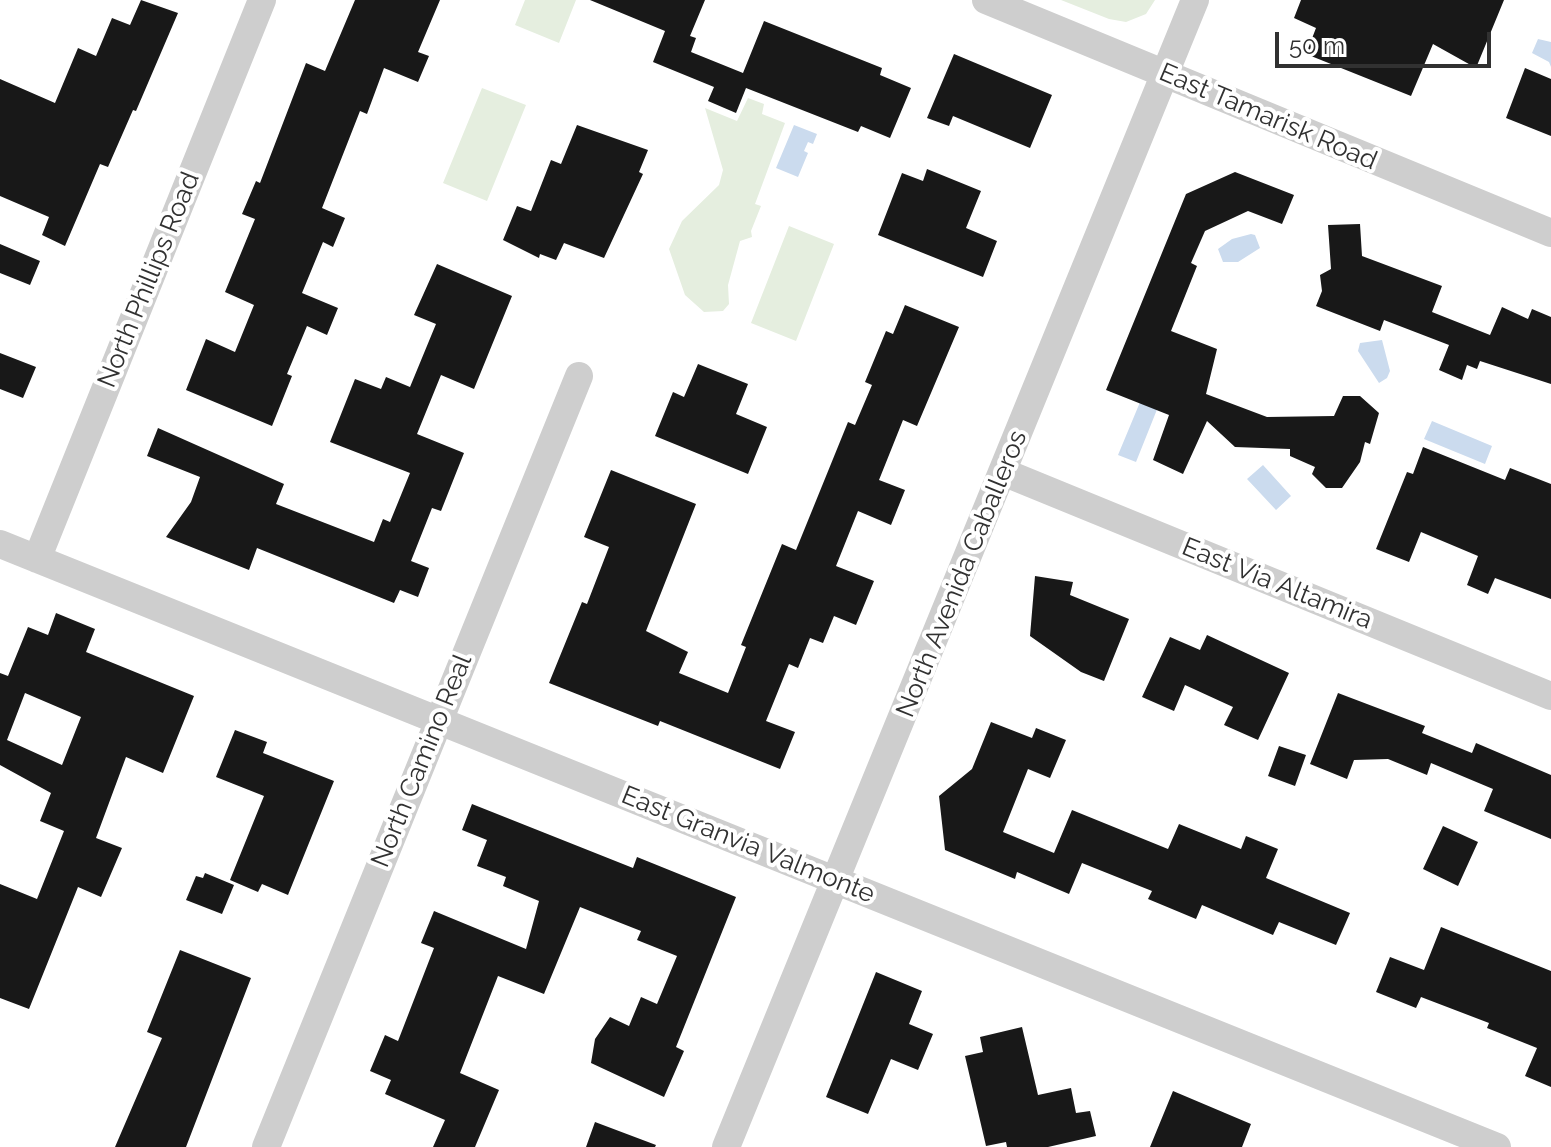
<!DOCTYPE html>
<html>
<head>
<meta charset="utf-8">
<style>
	body { margin:0 }
	#map { position:relative; width:1551px; height:1147px; overflow:hidden; background:#fff; font-family:Raleway,sans-serif }
	canvas { display:block }
	.scale { position:absolute; left:1275px; top:32px; width:216px; height:36px; box-sizing:border-box; border:4px solid #313131; border-top:0; padding-left:10px; font-size:24px; line-height:28px; white-space:nowrap; color:#313131; -webkit-text-stroke:6px #fff; paint-order:stroke }
</style>
</head>
<body>
<div id="map">
<canvas width="1551" height="1147"></canvas>
<div class="scale">50 m</div>
</div>
<script>
const c = document.querySelector('canvas').getContext('2d');
c.lineJoin = 'round';
function paint(path, color) { c.fillStyle = color; c.fill(path, 'evenodd'); }
const shape = rows => new Path2D(rows.map(r => 'M' + r).join(''));
function stroke(path, color, width, dash) { c.strokeStyle = color; c.lineWidth = width; c.lineCap = dash ? 'butt' : 'round'; c.setLineDash(dash || []); c.stroke(path); }
function drawText(font, color, halo, rows, align = 'center') {
  c.font = font + ' Raleway,sans-serif'; c.lineWidth = 8; c.setLineDash([]); c.textBaseline = 'middle'; c.strokeStyle = halo; c.fillStyle = color; for (const [text, x, y, turn = 0] of rows) {
    c.save(); c.translate(x, y); c.rotate((+turn || 0) * Math.PI / 180); c.textAlign = isNaN(turn) ? turn : align; if (halo) c.strokeText(text, 0, 0); c.fillText(text, 0, 0); c.restore();
  }
}
paint(shape([
	[525,0,576,0,559,43,515,25],
	[1061,0,1155,0,1146,14,1126,22,1109,19],
	[482,88,526,105,487,201,443,183],
	[748,98,764,104,762,114,785,123,755,204,761,206,751,231,752,237,740,241,728,285,729,304,723,311,704,312,685,295,669,249,682,221,719,185,723,170,705,108,737,121],
	[789,226,834,244,796,341,751,323]
]), '#e5eedf');
paint(shape([
	[1538,39,1551,42,1551,67,1549,62,1532,53],
	[794,125,817,134,813,144,808,142,804,151,808,153,798,177,776,168],
	[1251,234,1255,235,1260,248,1238,262,1223,262,1218,249,1232,239],
	[1382,340,1390,371,1387,378,1379,383,1358,351,1360,343],
	[1143,395,1160,402,1136,462,1118,455],
	[1432,421,1492,446,1485,464,1424,439],
	[1263,465,1291,496,1276,510,1247,479]
]), '#cbdbee');
paint(shape([
	[141,0,178,13,136,111,133,110,108,167,100,164,65,246,42,235,49,217,0,196,0,79,55,103,78,48,96,56,112,18,130,25],
	[355,0,440,0,418,52,429,56,418,82,384,68,367,114,360,111,322,208,345,218,333,247,323,242,302,293,338,308,327,335,307,326,287,374,292,376,272,426,186,390,206,339,235,352,254,305,225,292,255,219,242,214,256,181,260,183,306,63,325,71],
	[590,0,705,0,690,36,696,38,691,52,743,73,764,21,882,68,880,75,911,88,890,138,861,126,858,132,746,88,736,113,708,101,714,87,653,62,665,31],
	[1301,0,1504,0,1476,68,1433,44,1411,96,1306,54,1316,28,1294,18],
	[954,54,1052,95,1030,148,953,116,949,126,927,118],
	[1525,68,1551,79,1551,136,1506,118],
	[577,125,648,150,639,172,643,174,604,258,564,243,556,260,540,254,539,258,503,240,517,206,531,211,551,160,561,164],
	[927,169,981,191,966,228,997,241,983,277,878,235,902,173,923,181],
	[1235,172,1294,195,1282,224,1248,211,1205,231,1191,263,1197,266,1171,331,1217,349,1206,394,1267,417,1334,416,1343,396,1360,396,1379,413,1370,444,1365,442,1360,462,1342,488,1326,488,1312,474,1315,467,1290,456,1290,449,1235,447,1207,421,1183,474,1153,460,1169,415,1106,390,1186,194],
	[1360,224,1362,256,1442,286,1432,312,1490,335,1502,307,1528,319,1532,309,1551,317,1551,384,1480,361,1477,369,1467,365,1462,380,1439,370,1449,345,1384,320,1380,331,1316,306,1322,291,1320,275,1331,269,1328,225],
	[0,244,40,261,30,285,0,273],
	[437,264,512,296,474,389,441,375,417,434,464,453,441,511,432,508,411,561,429,568,418,597,400,590,394,603,257,548,249,570,166,537,191,502,200,477,147,456,158,428,284,484,276,504,374,542,383,519,390,522,410,473,330,442,355,379,381,389,386,377,410,387,436,324,414,315],
	[905,305,959,327,917,426,903,420,879,480,905,490,891,525,858,511,836,566,874,581,856,625,834,616,823,643,810,638,798,668,789,664,766,721,795,732,780,769,660,721,658,726,549,683,582,602,587,604,609,547,584,537,611,470,696,504,646,631,688,652,679,673,728,693,746,647,741,645,782,544,796,550,848,422,855,425,872,385,865,382,886,331,893,334],
	[0,353,36,367,23,398,0,389],
	[698,364,748,384,736,414,767,427,748,474,655,436,673,392,684,397],
	[1423,447,1505,480,1510,468,1551,484,1551,599,1495,578,1488,594,1467,585,1478,556,1421,532,1409,562,1376,549,1407,472,1413,474],
	[1035,576,1073,582,1070,595,1129,619,1104,681,1081,672,1030,636],
	[56,613,95,629,86,652,194,696,163,773,126,757,96,838,122,848,101,897,78,887,29,1009,0,998,0,884,37,899,64,831,40,821,51,793,0,765,0,673,8,676,28,627,48,635],
	[25,693,81,717,62,765,7,740],
	[1207,635,1289,673,1258,740,1224,725,1233,707,1185,685,1174,711,1142,697,1170,637,1200,650],
	[1338,693,1425,726,1422,733,1472,753,1476,743,1551,775,1551,839,1484,811,1493,789,1431,763,1427,775,1388,759,1354,760,1347,779,1310,764],
	[991,722,1032,738,1036,728,1066,740,1050,778,1028,769,1003,832,1054,853,1072,810,1168,849,1179,824,1241,849,1246,836,1278,849,1266,878,1350,913,1336,945,1279,922,1273,935,1202,905,1196,919,1148,899,1152,891,1082,863,1069,894,1017,872,1015,879,945,850,939,796,972,769],
	[235,730,267,742,263,753,334,781,288,895,262,884,258,892,230,880,264,796,216,777],
	[1279,746,1306,755,1295,786,1268,776],
	[472,804,633,868,637,857,736,897,676,1047,684,1051,664,1097,591,1063,595,1039,610,1017,629,1026,641,997,657,1004,677,956,637,940,641,931,580,907,544,994,498,976,460,1073,499,1090,475,1147,433,1147,445,1120,385,1094,391,1080,370,1071,385,1035,398,1041,434,948,421,943,434,911,526,949,539,901,503,886,506,877,477,866,487,840,462,830],
	[1443,826,1478,842,1458,886,1423,869],
	[205,873,234,885,222,914,186,900,196,876,203,878],
	[1441,927,1551,971,1551,1087,1525,1076,1537,1048,1487,1028,1489,1023,1421,997,1416,1008,1376,992,1390,957,1424,970],
	[180,950,251,978,186,1147,115,1147,162,1038,147,1032],
	[876,972,922,991,909,1024,933,1034,918,1070,891,1059,868,1114,826,1097],
	[1022,1027,1038,1095,1071,1088,1076,1113,1090,1111,1096,1136,1048,1147,1007,1147,1006,1142,986,1146,965,1056,983,1052,980,1037],
	[1173,1091,1251,1124,1242,1147,1150,1147],
	[595,1122,656,1145,655,1147,586,1147]
]), '#181818');
stroke(shape([
	[986,0,1551,233],
	[1003,472,1551,696],
	[0,544,1497,1147],
	[37,559,262,0],
	[266,1147,579,376],
	[726,1147,1195,0]
]), '#cecece', 28);
drawText('26px', '#313131', '#fff', [
	["East Tamarisk Road",1268,117,23],
	["North Phillips Road",149,280,-68],
	["North Avenida Caballeros",962,574,-68],
	["East Via Altamira",1277,584,22],
	["North Camino Real",422,761,-68],
	["East Granvia Valmonte",748,845,22]
]);
</script>
</body>
</html>
